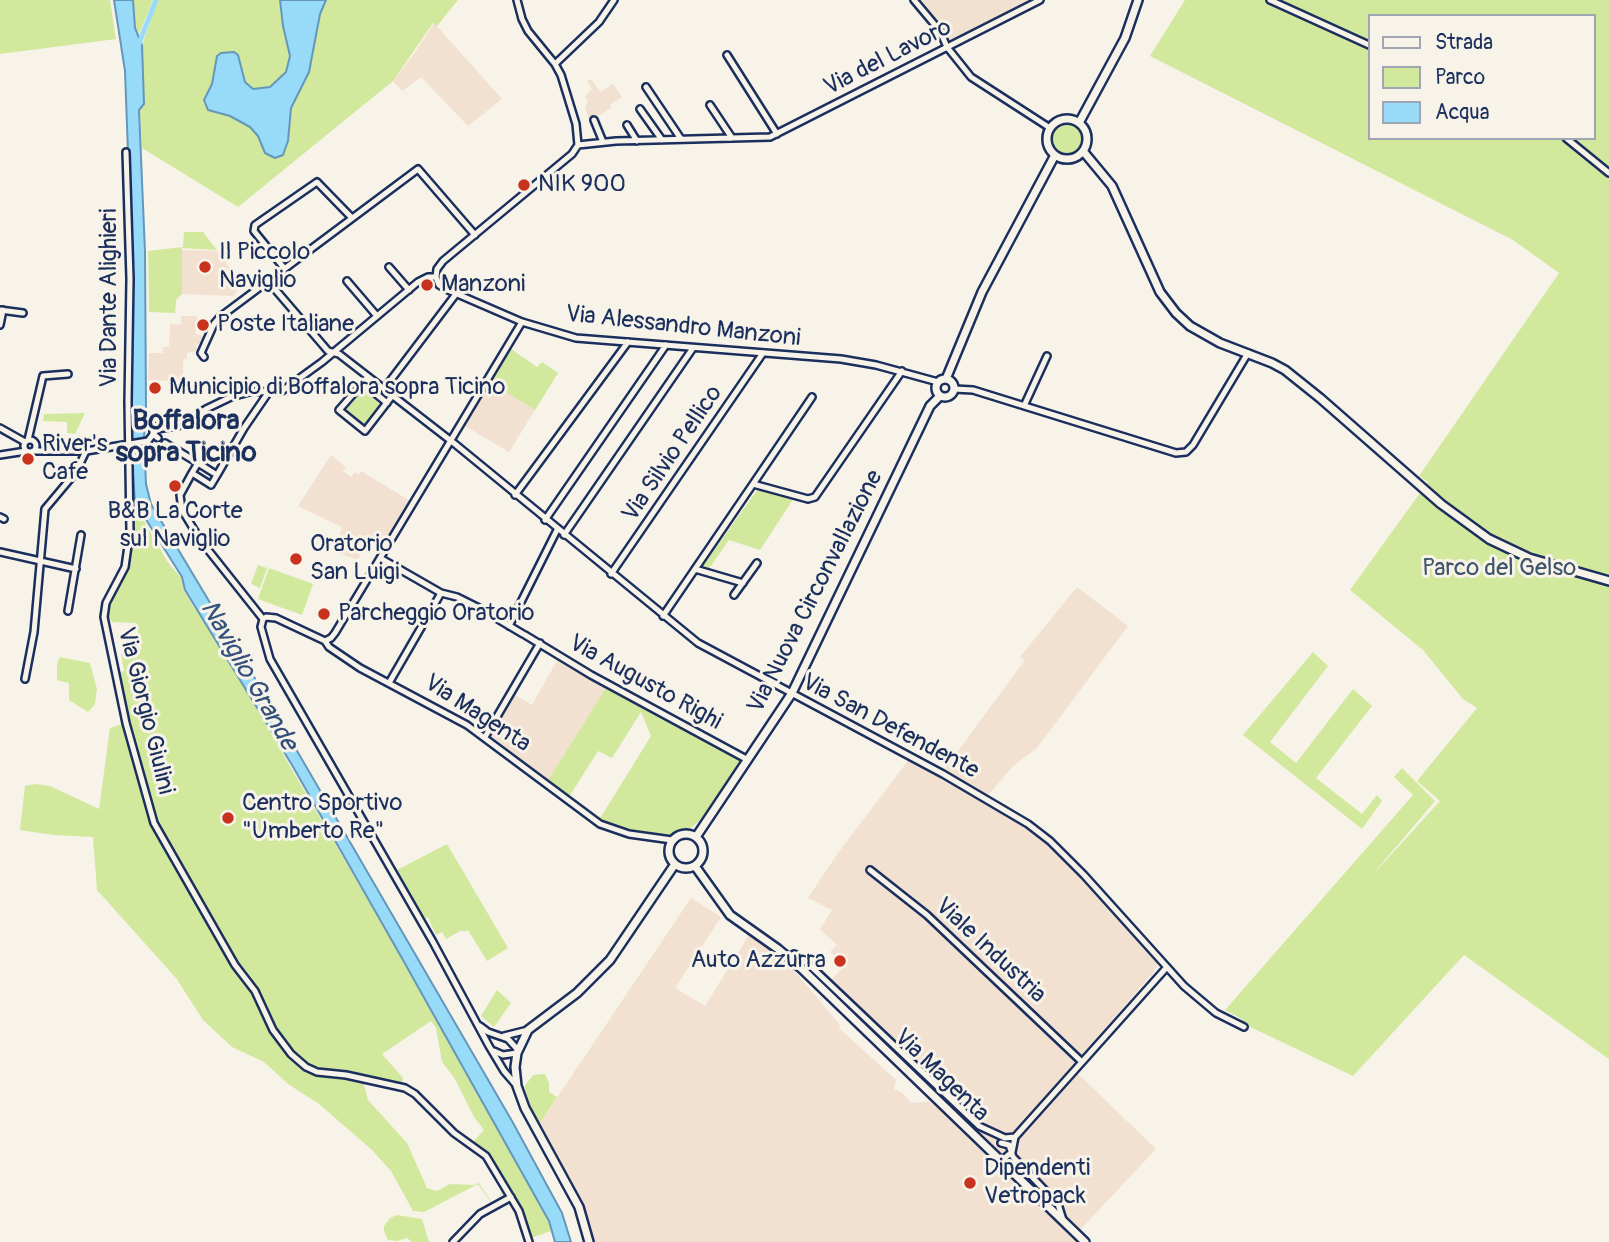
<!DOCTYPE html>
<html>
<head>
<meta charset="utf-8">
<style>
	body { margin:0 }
	#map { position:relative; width:1609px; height:1242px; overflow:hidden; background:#f7f3e8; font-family:Pangolin,sans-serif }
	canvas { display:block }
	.legend { position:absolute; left:1368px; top:14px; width:228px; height:126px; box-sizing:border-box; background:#f7f3e8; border:2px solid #9fa5b1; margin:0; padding:9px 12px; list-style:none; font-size:21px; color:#1b2f5e }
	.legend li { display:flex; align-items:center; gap:14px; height:35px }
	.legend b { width:35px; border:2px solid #9fa5b1 }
</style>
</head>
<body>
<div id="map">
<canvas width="1609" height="1242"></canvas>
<ul class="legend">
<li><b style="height:9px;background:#f7f3e8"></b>Strada</li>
<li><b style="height:19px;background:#d2e89d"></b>Parco</li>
<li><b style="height:19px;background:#97dbf9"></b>Acqua</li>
</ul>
</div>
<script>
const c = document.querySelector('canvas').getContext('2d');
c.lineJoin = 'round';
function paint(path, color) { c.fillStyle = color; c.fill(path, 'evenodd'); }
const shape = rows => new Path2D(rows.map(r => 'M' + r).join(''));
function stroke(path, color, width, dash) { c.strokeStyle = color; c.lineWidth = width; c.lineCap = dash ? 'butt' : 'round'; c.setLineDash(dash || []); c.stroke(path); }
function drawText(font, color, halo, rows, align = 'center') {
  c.font = font + ' Pangolin,sans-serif'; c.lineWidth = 6; c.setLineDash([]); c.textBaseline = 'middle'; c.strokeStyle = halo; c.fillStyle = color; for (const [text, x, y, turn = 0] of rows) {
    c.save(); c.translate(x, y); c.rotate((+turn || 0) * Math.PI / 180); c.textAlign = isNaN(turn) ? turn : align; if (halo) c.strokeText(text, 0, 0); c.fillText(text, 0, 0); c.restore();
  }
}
paint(shape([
	[917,0,1031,0,951,41],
	[434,23,502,99,468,126,421,77,402,91,393,81,414,54],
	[591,79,600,92,613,84,622,97,610,105,611,108,590,121,585,109,588,101,585,96,592,89,587,81],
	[182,250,217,251,241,283,234,296,182,294],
	[181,316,197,316,195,333,204,337,203,343,196,345,197,351,187,353,187,359,183,359,183,382,148,380,149,353,163,353,163,347,169,347,170,324,181,325],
	[491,383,535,410,509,452,465,426],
	[331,455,346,467,343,471,351,477,355,472,359,475,361,471,410,501,380,548,365,542,358,560,335,552,342,527,298,506],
	[1077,587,1128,626,1037,748,1013,766,983,801,1056,848,1157,959,1158,964,1153,973,1071,1067,1156,1149,1079,1231,825,986,845,966,830,952,837,945,820,929,832,910,808,898,838,853,910,758,941,774,1025,660,1020,657],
	[558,659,606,688,548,780,490,735,513,694,532,705],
	[691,898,721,917,675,988,705,1006,749,935,787,962,840,1025,839,1028,896,1080,894,1089,901,1092,912,1103,934,1101,1080,1242,591,1242,582,1210,538,1126]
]), '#f2e0d0');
paint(shape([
	[0,0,110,0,116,39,0,54],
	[134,0,153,0,139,34,135,27],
	[158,0,458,0,437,26,433,23,393,81,238,207,142,148,140,110,144,103,142,45],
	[1185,0,1609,0,1609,1059,1464,955,1353,1076,1240,1022,1242,1019,1225,1010,1413,795,1394,777,1402,768,1435,801,1368,880,1440,801,1417,781,1477,708,1463,699,1423,650,1350,590,1428,482,1419,476,1559,273,1513,240,1150,56],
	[1369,16,1593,16,1593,138,1369,138],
	'1052 139a15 15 0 1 1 30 0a15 15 0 1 1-30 0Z',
	[184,232,203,232,217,250,182,248,182,294,176,300,175,313,149,312,148,251,183,247],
	[511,349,537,367,542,362,558,373,535,410,491,383],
	[363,390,381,405,364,426,345,411],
	[85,413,75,434,67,433,67,422,43,421,44,414],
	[758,489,794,498,760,550,729,540,708,570,702,567],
	[136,507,167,561,181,578,184,591,193,606,216,639,411,974,549,1222,551,1231,531,1238,527,1225,508,1188,492,1204,478,1184,424,1212,413,1211,391,1171,372,1150,319,1104,288,1084,264,1062,232,1047,203,1020,176,978,97,890,93,837,53,835,20,830,25,786,35,784,50,786,99,809,110,728,126,723,116,674,124,671,121,654,142,649,136,623,112,622,107,616,109,602,126,573],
	[431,1021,436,1028,442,1062,455,1079,474,1117,484,1130,473,1142,456,1132,416,1092,402,1084,403,1078,382,1054],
	[363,1081,411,1093,484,1157,500,1181,503,1190,496,1201,492,1203,479,1183,474,1185,450,1184,437,1191,427,1188,407,1143,368,1100],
	[258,565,267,568,260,588,251,584],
	[269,568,313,584,302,615,258,599],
	[1313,652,1328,666,1270,742,1296,763,1353,689,1372,706,1316,778,1362,814,1377,795,1382,801,1362,829,1243,735],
	[60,657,90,663,97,689,95,704,88,712,69,700,69,683,57,680,57,664],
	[606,688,739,760,741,763,703,818,689,829,668,835,642,834,612,827,599,820,651,736,641,712,612,758,598,751,569,797,548,780],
	[447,844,508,948,487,961,468,930,464,932,462,930,446,939,442,932,436,935,428,917,425,918,416,903,414,903,409,897,406,889,407,887,397,870],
	[497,990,511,1003,494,1027,481,1016],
	[545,1074,549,1083,549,1092,557,1097,538,1126,524,1087,533,1075],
	[397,1215,422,1219,429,1242,412,1242,407,1238,397,1241,388,1240,384,1231,384,1226,390,1218]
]), '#d2e89d');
const water = shape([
	[114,0,133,0,135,28,142,45,144,104,139,110,145,252,146,410,144,438,146,484,151,504,246,663,512,1121,562,1213,571,1242,555,1242,549,1221,403,960,292,765,185,590,182,577,135,502,131,446,132,261,125,71,114,0],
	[280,0,326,0,320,14,309,72,291,108,288,141,283,155,275,158,265,153,258,136,250,127,230,116,208,110,204,100,212,84,217,56,221,53,234,52,238,55,245,82,253,89,270,87,286,72,290,56,283,26,280,0]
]);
paint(water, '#97dbf9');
stroke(water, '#6596bb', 2);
stroke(shape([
	[138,46,156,0]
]), '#97dbf9', 5);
const street = shape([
	[517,0,522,19,528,31,555,64,561,75,576,124,578,145],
	[914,0,940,31,947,47,971,77,1050,128],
	[1270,0,1369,45],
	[727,55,777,134],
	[555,64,599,22,614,0],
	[646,87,681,139],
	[710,105,732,138],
	[640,109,662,140],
	[594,120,603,142],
	[627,125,637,141],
	[1566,138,1609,173],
	[578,145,616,141,770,137,1040,0],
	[126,152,130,279,128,402,130,532,125,567,106,603,104,617,126,723,154,823,235,965,255,991,273,1030,291,1054,306,1067,317,1072,346,1075,405,1088,415,1094,454,1133,486,1156,519,1211,529,1242],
	[389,267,409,290],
	[284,268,254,231,255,225,317,182,352,218],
	[436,277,439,285,448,290,522,322,576,338,841,359,876,365,938,382],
	[268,281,328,351,339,354,455,444,698,643,943,774,1028,824,1050,841,1084,875,1184,986,1216,1013,1244,1027],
	[347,281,377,316],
	[0,310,23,313],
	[0,325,3,310],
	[204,357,201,353,214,324,220,317,418,169,475,235],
	[368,377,339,410,365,431,392,396],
	[363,383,387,403],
	[384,389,456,294],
	[954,389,973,390,1176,453,1186,452,1193,445,1248,353],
	[1024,406,1047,356],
	[153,426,153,434,158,438],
	[0,428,25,442],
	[28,440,43,376,68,374],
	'24 446a6 6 0 1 1 12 0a6 6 0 1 1-12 0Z',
	[165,443,198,463,217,475,211,485,192,473,198,463],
	[33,451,86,451,148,441,157,429,181,425,206,409,231,397,249,392,282,391,322,362,418,282,428,277,436,277,437,269,443,261,572,154,578,145],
	[0,455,26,451],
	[192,473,180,495,182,510,201,541,263,619],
	[217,475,244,428,268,393],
	[753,484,812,397],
	[515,495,628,342],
	[0,517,4,519],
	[545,520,666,345],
	[564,535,693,348],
	[0,552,76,569],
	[380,558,441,593,457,597,481,609,523,634],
	[695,569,743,583],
	[611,574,763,353],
	[734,595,757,563],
	[68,611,81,535],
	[663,616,753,484,808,499,815,497,902,371],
	[263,619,261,627,270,659,433,942,489,1046,504,1071,517,1086],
	[263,619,266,617,276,618,325,641,329,647,360,668,467,725,600,824,629,834,672,840],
	[509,626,557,530],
	[525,635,591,675,748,760],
	[325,641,331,638,335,633,522,322],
	[25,679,34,632,45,509,76,472,86,451],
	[389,683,441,593],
	[485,737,540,643],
	[870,870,927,915,1082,1062],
	[789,958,794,954,802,958,979,1126,1005,1138,1015,1137],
	[480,1026,488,1032,508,1039,518,1050],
	[504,1036,528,1030],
	[494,1051,503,1055,517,1053],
	[1001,1143,1009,1145,1013,1157,1058,1204,1063,1220],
	[1001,1161,1012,1152,1015,1137,1167,967],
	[453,1242,480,1214,511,1197]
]);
const secondary = shape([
	'1047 139a20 20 0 1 1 40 0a20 20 0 1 1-40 0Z',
	[1079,123,1125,38,1138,0],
	[1083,151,1112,186,1160,292,1176,313,1190,326,1220,343,1272,363,1285,370,1320,398,1441,504,1489,539,1529,558,1609,581],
	'936 388a9 9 0 1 1 18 0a9 9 0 1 1-18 0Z',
	[946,379,982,292,1055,155],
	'669 851a17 17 0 1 1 34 0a17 17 0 1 1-34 0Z',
	[696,837,792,693,930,406,940,396],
	[695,866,730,915,778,949,802,969,1085,1242],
	[589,1242,579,1207,525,1108,517,1086,515,1067,517,1053,528,1030,577,993,610,960,675,864]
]);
stroke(street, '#1b2f5e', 10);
stroke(secondary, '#1b2f5e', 12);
stroke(street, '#f7f3e8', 5);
stroke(secondary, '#f7f3e8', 7);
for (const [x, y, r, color] of [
	[524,185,7,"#c8321e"],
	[205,267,7,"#c8321e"],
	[427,285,7,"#c8321e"],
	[203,325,7,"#c8321e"],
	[155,388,7,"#c8321e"],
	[28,459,7,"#c8321e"],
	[175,486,7,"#c8321e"],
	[296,559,7,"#c8321e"],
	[324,614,7,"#c8321e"],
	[228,818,7,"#c8321e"],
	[840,961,7,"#c8321e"],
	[970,1183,7,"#c8321e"]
]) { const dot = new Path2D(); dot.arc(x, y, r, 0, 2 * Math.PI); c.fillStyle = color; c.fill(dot); stroke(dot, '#f7f3e8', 2.5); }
drawText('24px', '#1b2f5e', '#f7f3e8', [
	["Via del Lavoro",888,58,-27],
	["Via Dante Alighieri",110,298,-90],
	["Via Alessandro Manzoni",683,327,6],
	["Via Silvio Pellico",673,454,-56],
	["Via Nuova Circonvallazione",816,592,-63],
	["Via Augusto Righi",645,683,29],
	["Via Giorgio Giulini",145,711,76],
	["Via Magenta",477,714,33],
	["Via San Defendente",890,727,28],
	["Viale Industria",990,951,43],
	["Via Magenta",941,1076,44]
]);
drawText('24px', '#1b2f5e', '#f7f3e8', [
	["NIK 900",538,185],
	["Il Piccolo",219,253],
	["Naviglio",219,281],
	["Manzoni",441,285],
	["Poste Italiane",217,325],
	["Municipio di Boffalora sopra Ticino",169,388],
	["River's",42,445],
	["Cafe",42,473],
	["B&B La Corte",175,512,"center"],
	["sul Naviglio",175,540,"center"],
	["Oratorio",310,545],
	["San Luigi",310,573],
	["Parcheggio Oratorio",338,614],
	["Centro Sportivo",242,804],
	["\"Umberto Re\"",242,832],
	["Auto Azzurra",826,961,"right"],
	["Dipendenti",984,1169],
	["Vetropack",984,1197]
], 'left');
drawText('24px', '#40546b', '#f7f3e8', [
	["Parco del Gelso",1499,569]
]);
drawText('italic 26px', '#34517d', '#f7f3e8', [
	["Naviglio Grande",248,676,60]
]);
drawText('bold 28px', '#1b2f5e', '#f7f3e8', [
	["Boffalora",186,422],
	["sopra Ticino",186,454]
]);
</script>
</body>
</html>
